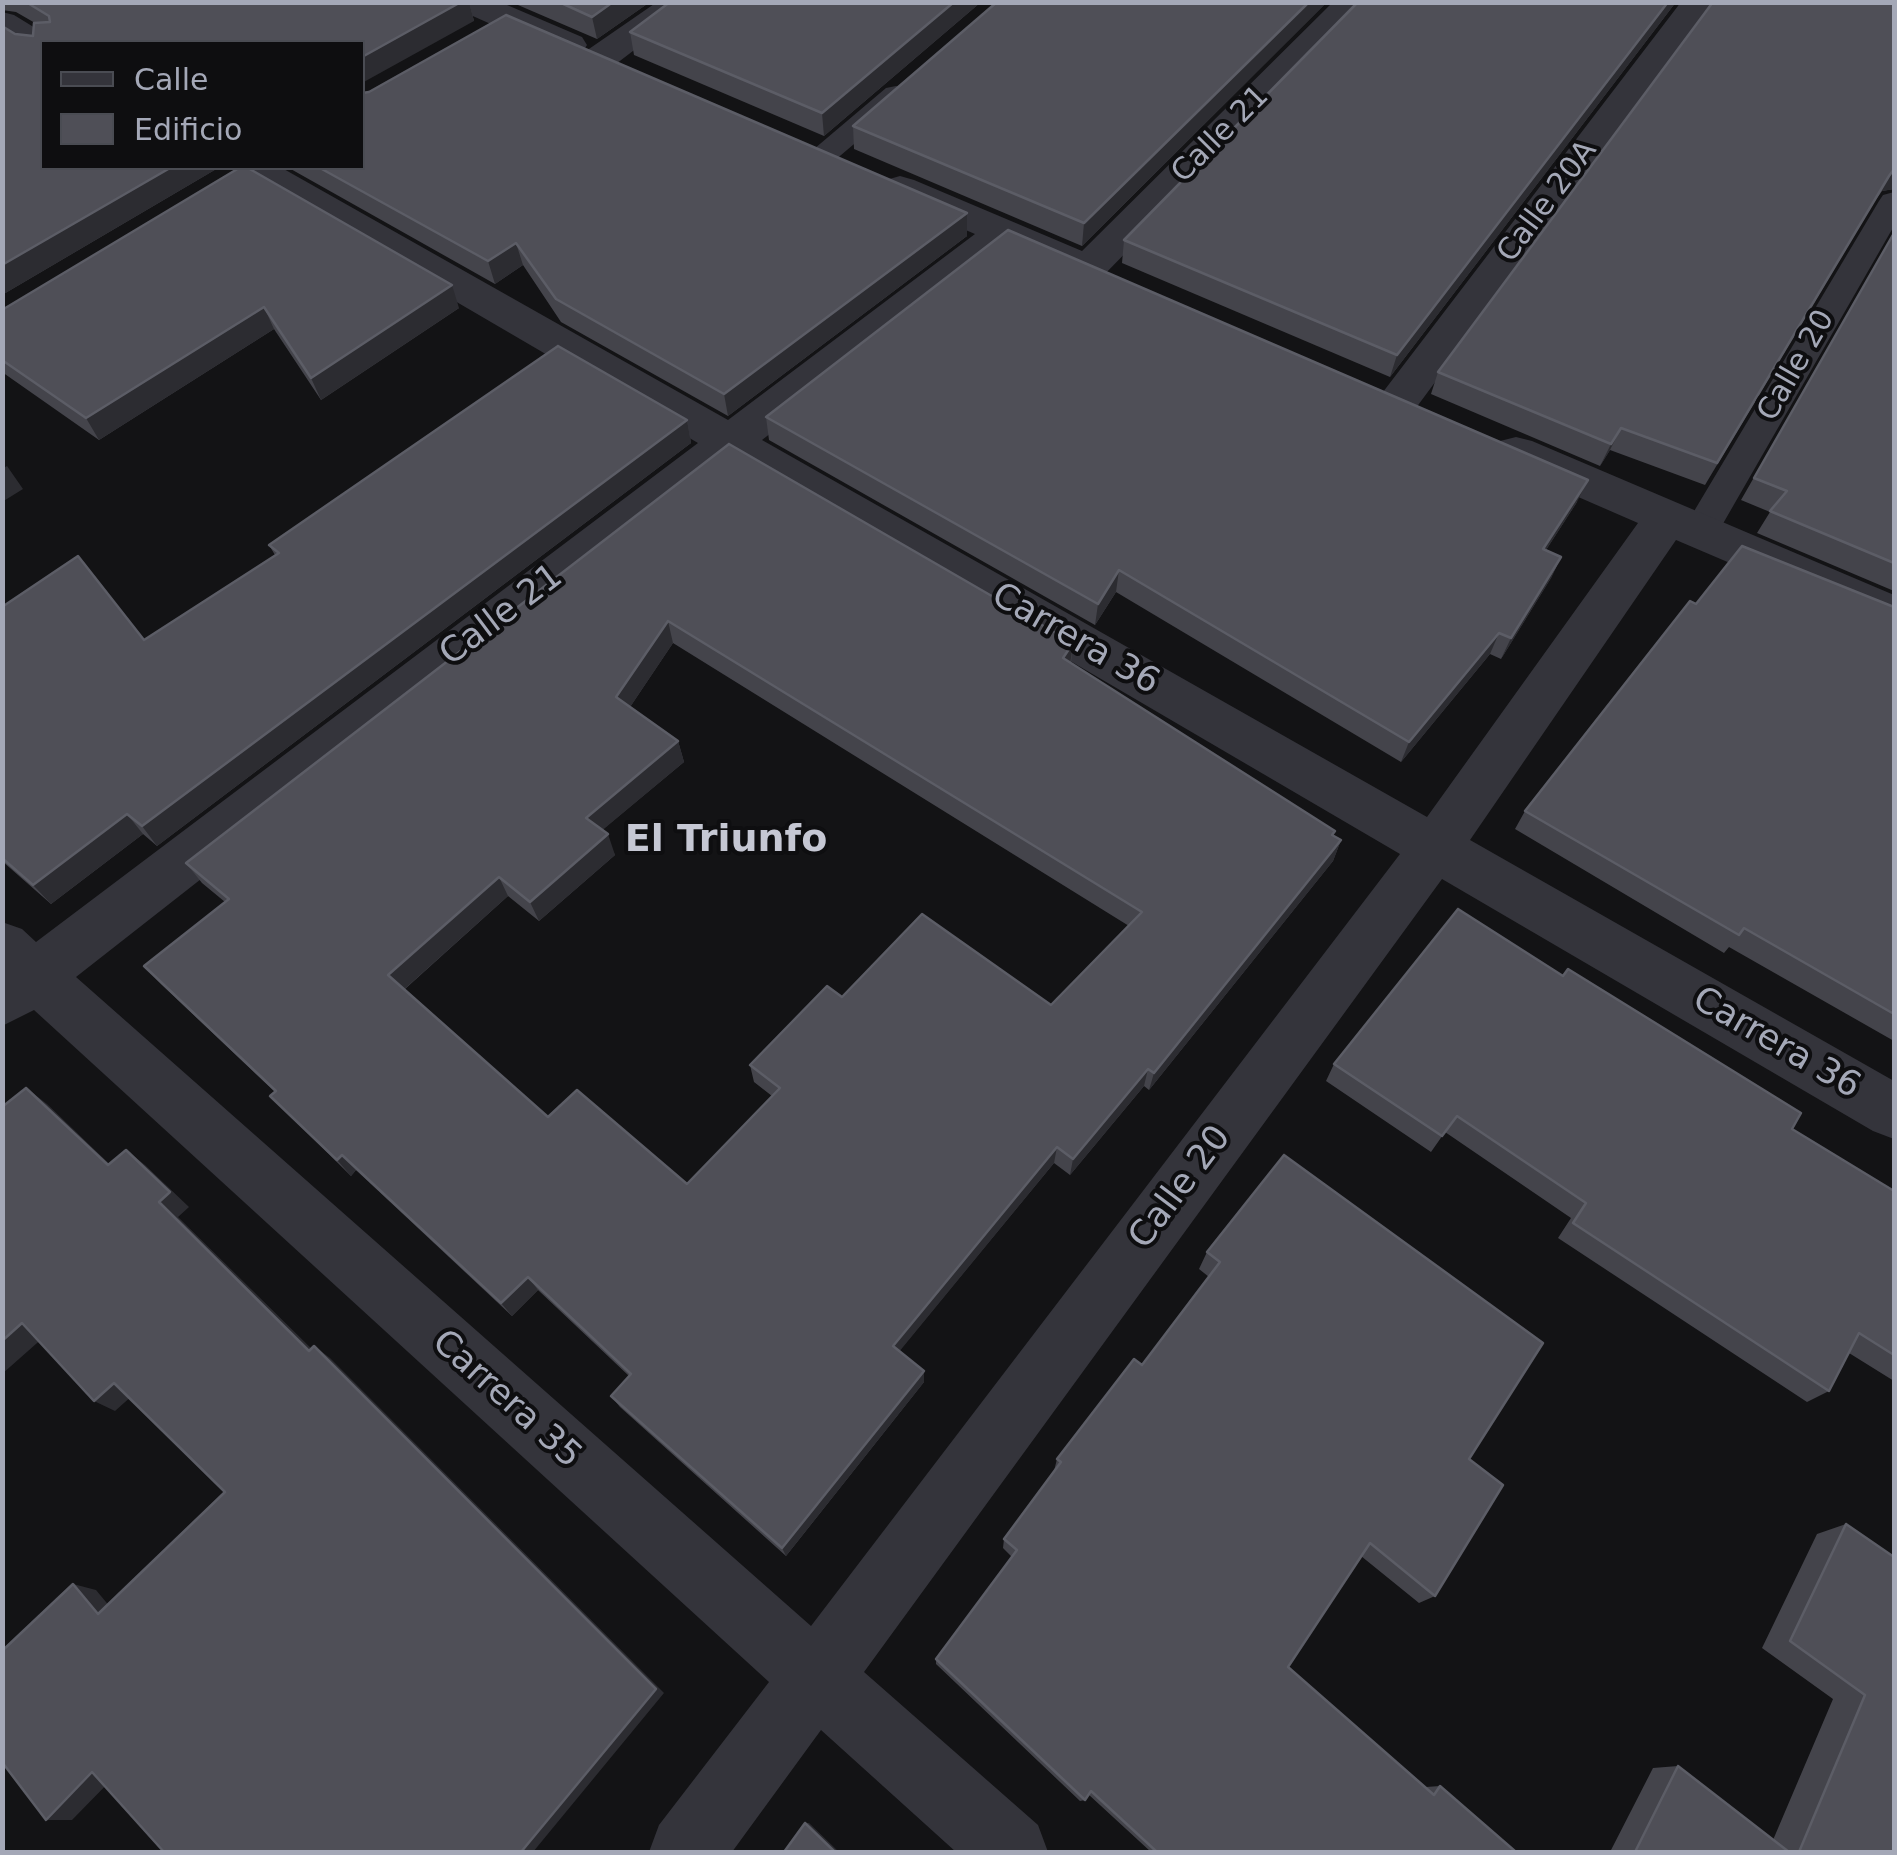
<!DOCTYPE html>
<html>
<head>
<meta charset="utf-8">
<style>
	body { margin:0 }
	#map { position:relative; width:1897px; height:1855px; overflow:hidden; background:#131315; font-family:"DejaVu Sans",sans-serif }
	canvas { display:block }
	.frame { position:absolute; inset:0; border:5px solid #a4a8b7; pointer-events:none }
	.legend { position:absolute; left:40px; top:40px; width:325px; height:130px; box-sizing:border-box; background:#0e0e10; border:2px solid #4a4c53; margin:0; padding:12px 18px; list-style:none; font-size:30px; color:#a4a8b7 }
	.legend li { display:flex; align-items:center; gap:20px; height:50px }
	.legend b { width:50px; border:2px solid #4a4c53 }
</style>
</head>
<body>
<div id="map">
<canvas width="1897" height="1855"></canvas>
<div class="frame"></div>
<ul class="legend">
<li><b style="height:12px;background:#34343b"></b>Calle</li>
<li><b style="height:28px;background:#4f4f57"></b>Edificio</li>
</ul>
</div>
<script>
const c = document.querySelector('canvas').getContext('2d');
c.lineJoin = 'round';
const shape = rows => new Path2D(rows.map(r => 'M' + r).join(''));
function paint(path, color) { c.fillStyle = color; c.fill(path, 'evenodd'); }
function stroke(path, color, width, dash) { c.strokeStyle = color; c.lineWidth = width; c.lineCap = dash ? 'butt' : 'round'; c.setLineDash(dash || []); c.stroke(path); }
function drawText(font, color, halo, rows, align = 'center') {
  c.font = font + ' "DejaVu Sans",sans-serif'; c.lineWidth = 8; c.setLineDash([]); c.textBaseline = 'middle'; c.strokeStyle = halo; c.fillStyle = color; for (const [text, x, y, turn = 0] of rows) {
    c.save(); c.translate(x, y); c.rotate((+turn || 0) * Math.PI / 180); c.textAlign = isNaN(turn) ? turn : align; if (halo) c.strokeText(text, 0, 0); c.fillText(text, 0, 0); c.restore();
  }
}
paint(shape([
	[896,86,906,88,910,94,906,100,834,161,814,161,809,155,814,149,886,88,896,86],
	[1894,192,1894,226,1713,541,1700,545,1687,541,1682,532,1687,523,1879,201,1883,195,1894,192]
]), '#34343b');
paint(shape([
	[657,2,697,2,612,67,599,70,586,67,581,59,586,51,657,2],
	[1681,2,1716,2,1413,412,1398,417,1383,412,1376,402,1383,392,1681,2]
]), '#34343b');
paint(shape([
	[452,2,500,2,582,37,587,45,582,53,569,56,556,53,457,9,452,2],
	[1333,2,1370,2,1102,277,1088,281,1074,277,1007,248,762,440,1427,817,1638,523,1500,463,1494,452,1500,441,1516,437,1532,441,1894,595,1894,633,1676,540,1470,840,1894,1081,1894,1139,1873,1131,1442,879,864,1672,1038,1825,1048,1852,956,1852,821,1730,732,1852,649,1852,659,1825,769,1682,34,1010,2,1026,2,922,22,929,36,942,698,443,241,176,236,168,282,168,728,420,975,234,886,196,881,188,886,180,900,176,914,180,1082,251,1333,2],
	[732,463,1400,854,811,1626,76,977,732,463],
	[2,12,14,15,58,42,42,42,42,56,29,53,2,37,2,12]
]), '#34343b');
paint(shape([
	[2,2,469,2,474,21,42,42,218,168,2,295,2,26,15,34,33,36,35,23,16,12,2,10],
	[511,2,650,2,597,39],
	[981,2,824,136,634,55,630,32],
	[997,2,1327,2,1082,246,854,149,853,126],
	[1676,2,1390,377,1122,263,1124,240],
	[1894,2,1894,189,1882,191,1876,199,1705,485,1610,450,1600,466,1431,394,1438,372],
	[289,168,362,168,967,213,967,236,728,416,561,322,523,265,495,284],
	[1894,233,1894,591,1757,533,1770,512,1741,500],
	[459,308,321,400,274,329,99,440,2,372,2,310],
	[766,417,1577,502,1546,550,1561,557,1551,578,1501,659,1490,654,1401,762,1116,592,1095,625,769,440],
	[687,420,691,443,157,846,143,834,51,904,2,861,2,607,144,640,275,555,269,545],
	[729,444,1073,643,1071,663,1341,840,1333,861,1149,1090,1144,1086,1070,1175,1054,1163,899,1351,924,1382,786,1556,620,1407,611,1396,629,1376,538,1290,512,1316,356,1170,351,1176,270,1096,275,1092,161,984,144,966,225,902,202,883,186,863],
	[673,643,1129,926,1051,1005,842,997,750,1065,754,1082,772,1096,687,1184,548,1117,405,989,508,896,539,921,615,855,602,830,684,762,678,741,630,707],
	[1696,604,1894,607,1894,1041,1729,947,1724,953,1515,829,1525,811],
	[1334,1064,1792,1129,1894,1191,1894,1381,1849,1353,1829,1391,1807,1402,1558,1238,1571,1218,1445,1132,1431,1152,1326,1081],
	[1207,1252,1469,1459,1435,1596,1419,1603,1361,1556,1288,1667,1426,1787,1440,1786,1516,1852,1151,1852,1088,1794,1085,1800,1080,1801,936,1664,936,1659,1012,1557,1003,1548,1004,1539,1054,1471,1057,1459,1142,1365,1209,1277,1199,1269],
	[1846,1524,1894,1852,1610,1852,1653,1768,1678,1766,1773,1840,1833,1699,1762,1648,1817,1534]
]), '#44444b');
paint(shape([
	[461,2,469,2,474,21,362,83,362,57],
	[613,2,650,2,597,39,592,17],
	[954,2,981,2,824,136,822,113],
	[1309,2,1327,2,1082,246,1084,223],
	[1668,2,1676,2,1390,377,1397,355],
	[170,168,218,168,2,295,2,265],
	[1894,169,1894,189,1882,191,1876,199,1705,485,1889,176],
	[967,213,967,236,728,416,724,394],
	[516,243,523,265,495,284,488,261],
	[452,285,459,308,321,400,311,378],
	[264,307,274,329,99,440,86,418],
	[687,420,691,443,157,846,142,826],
	[1621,428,1610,450,1600,466,1611,444],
	[7,466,23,489,2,502,2,469],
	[1588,480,1577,502,1533,570,1543,549],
	[1561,557,1551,578,1501,659,1511,638],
	[1119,570,1116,592,1095,625,1098,604],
	[668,621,673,643,622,719,616,697],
	[1499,633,1490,654,1401,762,1409,742],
	[1073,643,1070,665,1063,658],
	[678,741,684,762,593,838,586,818],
	[127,814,143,834,51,904,33,885],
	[608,834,615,855,539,921,530,902],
	[1341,840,1333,861,1149,1090,1154,1073],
	[499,877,508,896,400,993,388,975],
	[1148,1069,1144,1086,1070,1175,1073,1159],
	[26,1088,47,1104,127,1181,108,1165],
	[1057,1147,1054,1163,894,1358,893,1346],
	[126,1150,145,1165,189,1207,178,1217,325,1362,309,1351,159,1202],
	[342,1155,356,1170,351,1176,337,1160],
	[528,1277,538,1290,512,1316,501,1303],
	[22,1323,45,1336,2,1374,2,1341],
	[314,1346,330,1358,664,1693,533,1852,521,1852],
	[924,1371,924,1382,786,1556,782,1548],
	[114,1383,134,1394,115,1411,94,1401],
	[73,1584,96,1590,121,1620,98,1614],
	[92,1772,117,1774,72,1820,46,1820],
	[805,1823,809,1823,839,1852,835,1852]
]), '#2c2c31');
const building = shape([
	[26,2,461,2,362,57,362,42,42,42,42,168,170,168,2,265,2,26,15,34,33,36,34,23,50,22,49,16,26,2],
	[559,2,613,2,592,17,559,2],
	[670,2,954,2,822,113,630,32,670,2],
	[997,2,1309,2,1084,223,853,126,997,2],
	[1358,2,1668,2,1397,355,1124,240,1358,2],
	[1713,2,1894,2,1894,169,1889,176,1717,463,1621,428,1611,444,1438,372,1713,2],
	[506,15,967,213,724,394,556,299,516,243,488,261,320,168,362,168,362,93,369,92,506,15],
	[239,168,248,168,452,285,311,378,264,307,86,418,2,360,2,310,239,168],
	[1008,230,1588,480,1543,549,1561,557,1511,638,1499,633,1409,742,1119,570,1098,604,766,417,1008,230],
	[1894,233,1894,563,1770,511,1787,491,1754,478,1894,233],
	[558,346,687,420,142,826,127,814,33,885,2,858,2,607,78,556,144,640,279,553,269,545,558,346],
	[729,444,1073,643,1063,658,1335,831,1332,835,1341,840,1154,1073,1148,1069,1073,1159,1057,1147,893,1346,924,1371,782,1548,611,1396,631,1374,528,1277,501,1303,342,1155,337,1160,270,1096,276,1091,144,966,229,899,186,863,729,444],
	[668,621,1142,912,1051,1005,922,914,842,997,827,986,750,1065,780,1088,687,1184,577,1090,548,1117,388,975,499,877,530,902,608,834,586,818,678,741,616,697,668,621],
	[1742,546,1894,607,1894,1014,1744,928,1739,935,1525,811,1690,601,1696,604,1742,546],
	[1458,909,1563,976,1568,969,1801,1113,1792,1129,1894,1191,1894,1355,1859,1333,1829,1391,1573,1223,1586,1203,1457,1116,1442,1136,1334,1064,1458,909],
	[26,1088,108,1165,126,1150,170,1192,159,1202,309,1351,314,1346,656,1689,521,1852,164,1852,92,1772,46,1820,2,1762,2,1651,73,1584,98,1614,225,1492,114,1383,94,1401,22,1323,2,1341,2,1107,26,1088],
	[1284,1155,1543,1343,1469,1459,1503,1485,1435,1596,1370,1543,1288,1667,1434,1795,1440,1786,1516,1852,1157,1852,1091,1791,1085,1800,936,1659,1017,1550,1004,1539,1061,1462,1057,1459,1134,1359,1142,1365,1220,1262,1207,1252,1284,1155],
	[1846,1524,1894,1557,1894,1852,1799,1852,1865,1695,1790,1641,1846,1524],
	[1678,1766,1789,1852,1635,1852,1678,1766],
	[805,1823,835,1852,784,1852,805,1823]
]);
paint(building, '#4f4f57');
stroke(building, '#5c5d66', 2.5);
drawText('30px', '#a4a8b7', '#0e0e10', [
	["Calle 21",1221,135,-45],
	["Calle 20A",1548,202,-53],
	["Calle 20",1797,366,-60]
]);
drawText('35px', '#a4a8b7', '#0e0e10', [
	["Calle 21",502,616,-37],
	["Carrera 36",1075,640,30],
	["Carrera 36",1776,1044,30],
	["Calle 20",1181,1188,-53],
	["Carrera 35",506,1400,42]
]);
drawText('bold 38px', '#c5c7d3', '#0e0e10', [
	["El Triunfo",726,841]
]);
</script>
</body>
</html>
